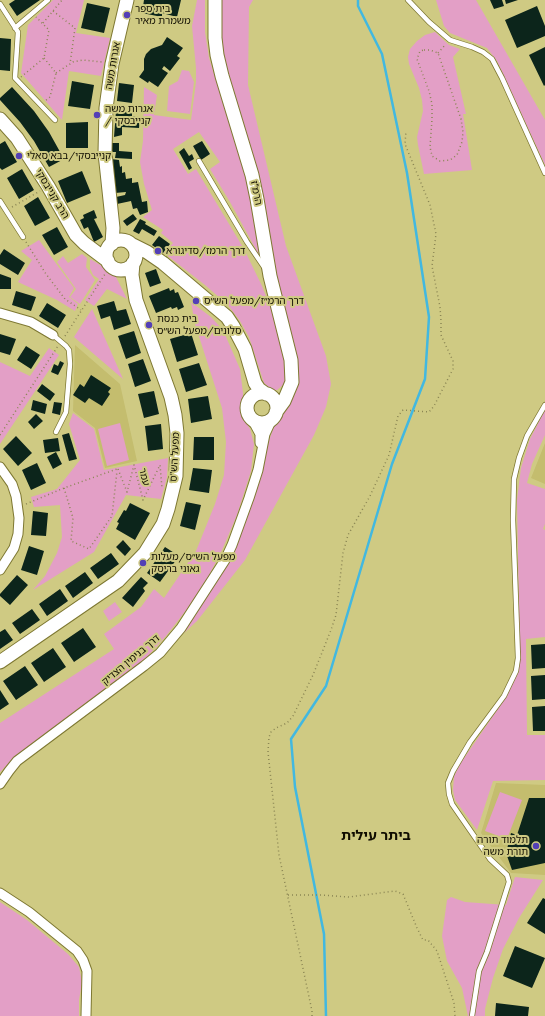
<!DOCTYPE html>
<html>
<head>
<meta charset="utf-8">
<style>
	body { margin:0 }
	canvas { display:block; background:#cfca83 }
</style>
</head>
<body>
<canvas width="545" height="1016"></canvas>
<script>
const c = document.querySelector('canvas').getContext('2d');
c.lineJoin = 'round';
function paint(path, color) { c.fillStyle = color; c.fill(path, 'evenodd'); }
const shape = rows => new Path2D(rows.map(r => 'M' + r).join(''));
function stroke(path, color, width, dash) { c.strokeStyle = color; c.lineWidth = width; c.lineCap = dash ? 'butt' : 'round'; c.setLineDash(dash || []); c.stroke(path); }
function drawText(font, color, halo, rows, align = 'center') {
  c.font = font + ' Lora,"Noto Sans Hebrew",serif'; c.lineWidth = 4; c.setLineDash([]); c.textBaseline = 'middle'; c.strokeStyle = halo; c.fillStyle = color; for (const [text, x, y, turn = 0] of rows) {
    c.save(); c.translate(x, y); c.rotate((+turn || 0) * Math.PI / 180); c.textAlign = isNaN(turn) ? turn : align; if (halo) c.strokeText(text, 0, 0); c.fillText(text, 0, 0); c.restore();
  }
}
paint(shape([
	[75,345,120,384,137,461,105,468,95,428,73,411],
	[545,443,545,484,531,478],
	[496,783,545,785,545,875,511,873,481,833]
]), '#c4bd6e');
paint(shape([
	[53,0,84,0,76,33,110,38,101,76,69,71,62,120,21,73,28,25],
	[197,0,205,0,205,32,209,58,244,170,256,226,259,255,230,202,210,169,220,162,199,132,173,149,188,174,196,169,244,249,262,286,271,309,286,367,287,379,283,385,277,390,272,390,264,383,249,337,240,321,228,305,205,285,164,253,173,243,161,233,163,230,143,217,152,210,144,184,140,162,143,141,144,87,157,95,154,115,191,120,196,82,196,68,192,26],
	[222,0,253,0,249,7,248,85,286,246,326,356,331,384,326,407,314,435,245,560,197,621,184,633,224,570,238,540,253,501,268,443,275,424,287,403,294,385,298,364,224,66,221,23],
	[436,0,476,0,545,120,545,165,497,61,487,48,450,33,444,26],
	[435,32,449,45,460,49,453,57,466,114,463,114,472,170,424,174,418,145,417,137,423,111,422,100,419,88,409,64,408,57,410,49,417,41,425,35],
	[182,70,189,71,194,82,190,114,167,111,169,86,178,81],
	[39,240,74,288,69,297,78,304,75,311,57,300,18,282,32,260,21,251],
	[82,254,87,258,86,267,95,280,80,304,70,297,76,289,57,262,63,256,68,263],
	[90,259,114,273,127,299,107,289,94,306,85,300,99,279,93,275,90,268],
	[191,302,211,317,223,330,240,369,243,393,243,417,250,429,254,444,251,471,237,515,222,550,208,577,187,609,166,636,146,658,17,755,0,772,0,723,114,649,104,634,141,607,154,589,164,598,196,551,215,504,224,475,226,442,222,408,195,324],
	[92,309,123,379,74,337],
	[49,348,59,355,0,444,0,362,30,376],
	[545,410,545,435,532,464,527,483,545,489,545,524,543,529,545,530,545,637,526,639,527,735,545,735,545,780,493,781,477,830,455,800,453,790,454,776,460,764,502,703,515,679,520,664,517,500,521,468,530,439],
	[73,413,94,429,104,470,168,458,167,477,161,499,126,495,94,552,33,590,45,576,57,553,62,537,60,505,34,507,31,497,57,489,80,460,69,424],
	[120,423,129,460,107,466,98,429],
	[115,602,122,612,109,621,103,611],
	[500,792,522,800,507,839,485,831],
	[515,877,543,880,519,918,503,949,493,978,485,1009,485,1016,468,1016,462,988,447,961,442,936,447,900,451,897,465,902,506,905],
	[0,902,27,920,68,954,79,967,82,982,79,1000,79,1016,0,1016]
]), '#e39fc6');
stroke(shape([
	[326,1016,324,934,295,787,291,739,326,686,392,464,425,379,429,317,407,173,382,54,358,6,358,0]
]), '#42b8e0', 2.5);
paint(shape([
	[15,0,40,0,17,16,9,4],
	[144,0,181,0,177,17,162,13,162,17,142,13],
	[490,0,502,0,504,6,494,9],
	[505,0,518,0,506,4],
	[87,3,110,8,104,33,81,28],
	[537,6,545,26,545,36,517,48,505,20],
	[167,37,183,48,177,56,180,58,170,71,164,66,162,69,168,73,158,87,149,81,148,83,139,77,144,70,144,59,146,54,151,49,162,45],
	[0,38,11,39,10,71,0,70],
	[545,47,545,85,544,86,529,55],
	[72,81,94,85,90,109,68,106],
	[119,83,134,85,132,103,117,101],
	[12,87,34,111,49,132,64,159,49,167,34,141,20,122,0,100,0,98],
	[116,111,132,112,132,116,140,116,139,128,122,127,122,135,114,137],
	[88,122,88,148,66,148,66,123],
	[5,141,17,162,2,170,0,168,0,144],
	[202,141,210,154,201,160,193,146],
	[112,143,119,143,119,151,132,152,132,159,115,158,116,152,111,152],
	[184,148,189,156,192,154,194,159,189,162,192,168,189,170,179,152],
	[111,159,119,160,120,167,122,166,122,173,125,172,126,179,132,178,132,183,138,182,142,202,147,201,148,212,140,215,137,208,133,209,131,201,117,204,116,197,125,195,126,192,115,193],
	[22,169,34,190,19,199,7,178],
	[82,171,91,193,67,203,58,181],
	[38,197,50,218,35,226,24,206],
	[94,210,97,218,94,219,103,237,94,242,88,227,84,229,80,220,84,218,83,215],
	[133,214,137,219,127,226,123,221],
	[140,219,146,222,145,224,157,231,154,236,142,229,139,234,133,231],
	[57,227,68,247,54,255,42,235],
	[159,236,170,244,163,253,152,245],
	[4,249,25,263,18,275,0,264,0,255],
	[156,269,161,283,150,287,145,273],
	[0,274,11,278,11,289,0,289],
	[169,288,170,291,174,289,175,293,178,292,184,307,178,310,177,307,172,309,171,307,156,313,149,296],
	[16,291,36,297,31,311,12,305],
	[114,301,117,311,126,309,131,324,114,330,110,316,101,319,97,306],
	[47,303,66,315,58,328,39,316],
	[134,331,141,353,126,359,118,336],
	[191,333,198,355,177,362,170,339],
	[0,334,16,339,10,355,0,352],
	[26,346,40,355,31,369,17,360],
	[143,359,151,381,135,387,128,364],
	[60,361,64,363,58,375,51,372,54,364,58,366],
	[199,363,207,385,186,392,179,369],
	[91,375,111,388,108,392,110,394,102,406,89,398,85,403,73,395,80,384,84,387],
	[42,384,55,394,50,401,37,391],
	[154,391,159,414,144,418,138,394],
	[208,396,212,419,191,423,188,399],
	[33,400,47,404,45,414,31,410],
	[54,402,62,403,60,415,52,413],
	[36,414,43,421,34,429,28,422],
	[161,424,163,449,148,451,145,426],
	[69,433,77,459,69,461,62,435],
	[16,436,32,453,18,466,3,449],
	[194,437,214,437,214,460,193,460],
	[58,438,60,451,45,453,43,440],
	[56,452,62,464,53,469,47,457],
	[37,463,46,483,31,490,22,470],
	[193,468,212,470,209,493,189,490],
	[186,502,201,505,195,530,180,526],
	[130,503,150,513,135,540,116,529,119,523,117,522,124,510,126,511],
	[33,511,48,513,46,536,31,535],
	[123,540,131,549,125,556,116,547],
	[29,546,44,551,37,575,21,570],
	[165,547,179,556,160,582,147,573],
	[111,553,119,564,98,579,90,568],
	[85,572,93,583,73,598,65,586],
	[17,575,28,585,10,605,0,596,0,594],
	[141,577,148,583,143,588,145,591,133,607,122,598],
	[60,589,68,601,47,616,39,604],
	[32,609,40,620,20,634,12,623],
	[83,628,96,647,74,662,61,643],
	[5,629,13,640,0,649,0,632],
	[545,644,545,668,532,669,531,645],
	[53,648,66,667,44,682,31,663],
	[25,666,38,685,16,700,3,681],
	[545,675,545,699,532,700,531,676],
	[0,690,9,704,0,710],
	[545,706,545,731,533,731,532,707],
	[529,798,545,798,545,863,512,870,506,853,511,833,517,835],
	[543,898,545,899,545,934,527,923],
	[515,946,545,958,532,988,503,976],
	[496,1003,529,1007,528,1016,495,1016]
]), '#0c251b');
const lane = shape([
	[408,0,429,22,450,40,472,47,483,52,492,59,502,78,545,173],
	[0,4,18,32,15,78,55,120],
	[15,28,48,0],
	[199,161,247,242,264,267],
	[0,201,23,237],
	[53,335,66,346,69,350,70,364,66,412,56,432],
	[472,1016,479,971,487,952,509,882,507,875,490,859,452,804,449,794,448,783,453,771,470,742,504,696,516,671,518,658,513,520,514,479,519,458,527,436,545,405]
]);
const street = shape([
	[0,313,31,322,53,335],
	[253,421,260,434,260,443],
	[0,467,12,484,16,496,19,518,18,534,14,548,0,570],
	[0,784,9,771,17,761,144,666,160,653,181,628,225,560,232,545,249,498,258,470,265,434,271,421],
	[0,893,29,912,77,951,83,960,87,971,86,1016]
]);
const secondary = shape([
	[215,0,215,38,217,55,222,76,252,175,257,199,270,276,291,360,292,382,284,401,276,412],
	[0,119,17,138,48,186,76,235,84,243,108,261],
	'106 255a15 15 0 1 1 30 0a15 15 0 1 1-30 0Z',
	[112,244,113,228,105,153,106,108,112,64,127,0],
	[133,245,147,252,163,263,227,317,233,326,245,349,255,383,259,389,266,394],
	'247 408a15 15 0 1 1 30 0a15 15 0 1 1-30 0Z',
	[0,662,118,581,145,553,163,524,168,509,176,476,177,433,175,415,171,397,136,300,132,275,133,263]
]);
stroke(lane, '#7e7832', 6);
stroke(street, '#7e7832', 11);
stroke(secondary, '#7e7832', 15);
stroke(shape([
	[53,11,75,28,70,64],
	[43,23,62,0],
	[424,50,430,50,438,53,461,119,463,132,462,142,457,155,450,160,440,161,432,156,430,147,432,119,432,104,429,91,417,59,420,51,424,50],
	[438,53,446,44],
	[44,58,56,73,50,97,45,101],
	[56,73,73,62,83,60,102,62],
	[21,77,44,58,49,30,36,17],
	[12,207,40,191],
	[26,242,46,274,65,299,81,310],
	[65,336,107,271],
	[0,435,58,346],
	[118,469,127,492,134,465,143,500,160,465,162,488],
	[64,488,73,518,71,541,89,549,112,516,117,471],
	[26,504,64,488,117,469],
	[288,895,320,895,349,897,395,891,403,894,417,928,423,940,428,940,437,951,454,1003,455,1016],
	[312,1016,312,1011,279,855,268,752,269,737,271,732,276,728,287,723,293,716,313,675,331,630,336,615,343,553,348,535,370,496,389,455,398,416,403,410,429,412,434,406,453,369,453,361,441,335,441,321,440,307,432,266,436,234,430,205,405,144,406,131]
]), '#8b8654', 1.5, [1, 3]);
stroke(lane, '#fff', 4.5);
stroke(street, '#fff', 9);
stroke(secondary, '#fff', 13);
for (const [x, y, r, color] of [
	[127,15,4,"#533fb6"],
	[97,115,4,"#533fb6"],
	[19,156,4,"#533fb6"],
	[158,251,4,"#533fb6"],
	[196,301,4,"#533fb6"],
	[149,325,4,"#533fb6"],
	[143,563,4,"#533fb6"],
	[536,846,4,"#533fb6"]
]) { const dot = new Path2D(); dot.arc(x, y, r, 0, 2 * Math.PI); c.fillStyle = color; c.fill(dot); stroke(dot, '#cfca83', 1.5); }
drawText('10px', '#100d00', '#cfca83', [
	["בית ספר",135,9],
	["משמרת מאיר",135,21],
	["אגרות משה",105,109],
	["/ קנייבסקי",105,121],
	["קנייבסקי/בבא סאלי",27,156],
	["דרך הרמז/סדיגורא",166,251],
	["דרך הרמ״ז/מפעל הש״ס",204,301],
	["בית כנסת",157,319],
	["סלונים/מפעל הש״ס",157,331],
	["מפעל הש״ס/מעלות",151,557],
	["גאוני בריסק",151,569],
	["תלמוד תורה",528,840,"right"],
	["תורת משה",528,852,"right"]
], 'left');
drawText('10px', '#100d00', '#cfca83', [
	["אגרות משה",113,66,-80],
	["הרמ\"ז",256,193,78],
	["הרב קנייבסקי",52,194,59],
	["מפעל הש\"ס",175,457,-87],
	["עמר",144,477,76],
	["דרך בנימין הצדיק",131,660,-40]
]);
drawText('bold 14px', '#100d00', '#cfca83', [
	["ביתר עילית",376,836]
]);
</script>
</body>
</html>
